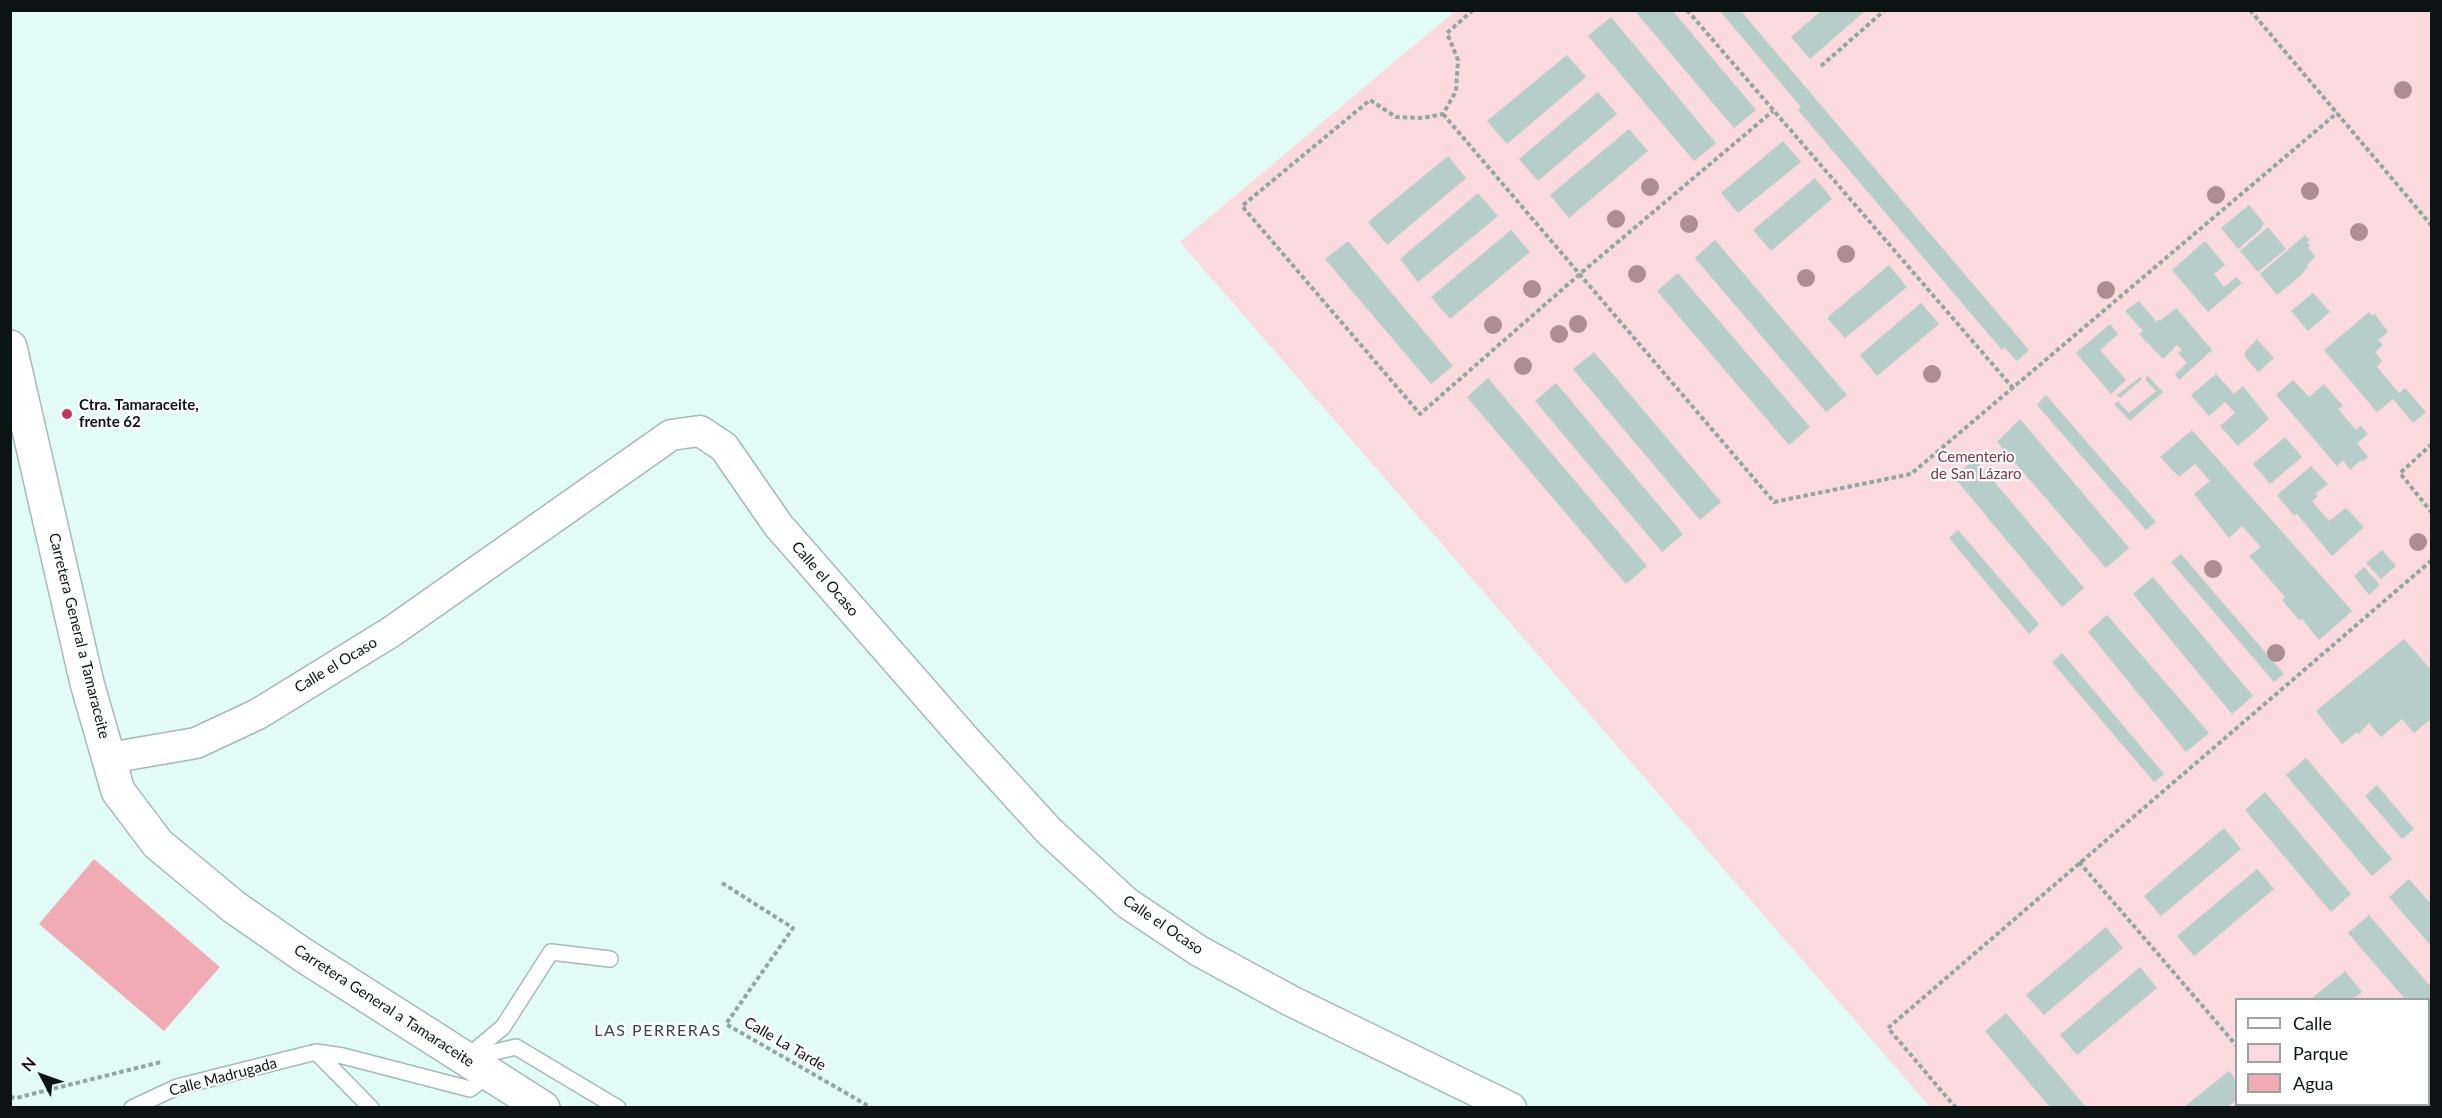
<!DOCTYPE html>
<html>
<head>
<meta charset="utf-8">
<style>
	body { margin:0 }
	#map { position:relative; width:2442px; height:1118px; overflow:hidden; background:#e3fbf7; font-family:Lato,sans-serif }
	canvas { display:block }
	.frame { position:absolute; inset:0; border:12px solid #0b1412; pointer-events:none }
	.legend { position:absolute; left:2235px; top:998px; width:195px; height:108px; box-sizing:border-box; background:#fff; border:2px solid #9da1a0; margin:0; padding:8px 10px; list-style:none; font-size:18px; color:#0b1412 }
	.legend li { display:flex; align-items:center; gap:12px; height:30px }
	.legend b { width:30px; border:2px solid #9da1a0 }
	.north { position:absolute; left:12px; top:1046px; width:60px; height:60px; -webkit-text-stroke:4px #fff; paint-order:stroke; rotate:311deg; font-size:16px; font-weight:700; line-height:24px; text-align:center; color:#0b1412 }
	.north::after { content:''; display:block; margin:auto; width:21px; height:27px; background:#0b1412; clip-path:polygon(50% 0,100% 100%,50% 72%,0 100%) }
</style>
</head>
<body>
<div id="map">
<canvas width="2442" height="1118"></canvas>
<div class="frame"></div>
<ul class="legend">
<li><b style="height:8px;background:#fff"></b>Calle</li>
<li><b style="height:16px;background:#fadade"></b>Parque</li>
<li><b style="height:16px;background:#f1abb5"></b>Agua</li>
</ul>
<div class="north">N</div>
</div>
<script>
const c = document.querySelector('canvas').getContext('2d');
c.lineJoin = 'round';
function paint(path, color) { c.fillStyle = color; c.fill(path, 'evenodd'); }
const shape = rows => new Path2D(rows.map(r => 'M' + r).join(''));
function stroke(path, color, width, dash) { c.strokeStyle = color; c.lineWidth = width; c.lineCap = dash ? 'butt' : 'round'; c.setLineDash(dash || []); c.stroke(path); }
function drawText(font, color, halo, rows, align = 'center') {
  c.font = font + ' Lato,sans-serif'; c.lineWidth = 4.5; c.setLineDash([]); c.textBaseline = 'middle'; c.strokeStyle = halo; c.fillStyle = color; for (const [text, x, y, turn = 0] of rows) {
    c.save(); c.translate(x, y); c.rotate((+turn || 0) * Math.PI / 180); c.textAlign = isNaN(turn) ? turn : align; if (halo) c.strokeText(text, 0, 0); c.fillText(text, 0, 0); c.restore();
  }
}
paint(shape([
	[1455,11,2431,11,2431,1107,1930,1107,1180,242],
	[2236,1000,2428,1000,2428,1104,2236,1104]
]), '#fadade');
paint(shape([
	[94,859,220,967,164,1031,39,924]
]), '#f1abb5');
paint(shape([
	[1634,10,1672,10,1756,110,1734,128],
	[1719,10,1740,10,2029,350,2017,361,2004,347,2002,350,1798,110,1801,107],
	[1822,10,1866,10,1810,59,1791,37],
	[1611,17,1716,143,1694,161,1588,36],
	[1567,55,1586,77,1507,144,1487,121],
	[1598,92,1617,114,1538,181,1519,159],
	[1629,129,1648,151,1569,218,1550,195],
	[1783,141,1801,162,1738,213,1721,193],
	[1448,156,1466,178,1387,245,1368,222],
	[1815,178,1832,199,1771,251,1753,230],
	[1478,193,1498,216,1418,282,1400,259],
	[2249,205,2264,223,2260,230,2238,249,2221,228],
	[2268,227,2286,249,2258,272,2240,251],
	[1511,230,1530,252,1450,319,1431,297],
	[2305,235,2310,240,2307,242,2310,246,2308,248,2315,257,2307,265,2308,267,2300,276,2277,295,2260,274],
	[1715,240,1847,395,1826,412,1695,258],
	[1348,241,1453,366,1431,384,1325,259],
	[2205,241,2225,265,2214,274,2224,287,2236,277,2242,283,2208,312,2172,270],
	[1889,265,1907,287,1845,338,1827,318],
	[1678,273,1810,427,1789,445,1657,291],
	[2313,293,2330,312,2308,331,2291,311],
	[2139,301,2157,322,2159,319,2160,321,2176,308,2212,350,2179,380,2175,374,2187,363,2178,353,2182,350,2177,345,2163,359,2139,334,2143,331,2125,311],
	[1921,303,1939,324,1877,376,1860,355],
	[2369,312,2373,316,2375,314,2388,332,2378,340,2383,345,2375,352,2382,361,2377,367,2399,393,2405,388,2426,412,2413,423,2393,399,2377,412,2324,350],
	[2110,324,2118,334,2100,350,2126,380,2111,394,2076,353],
	[2257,339,2274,358,2258,372,2245,357,2245,352],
	[1594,352,1721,502,1700,520,1573,369],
	[2216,374,2234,394,2243,386,2269,419,2238,446,2220,426,2235,413,2225,402,2209,416,2191,395],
	[2148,376,2163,392,2130,421,2114,404,2118,401,2129,413,2156,391,2145,379],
	[2140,377,2142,379,2120,398,2117,395],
	[1488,378,1647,566,1626,584,1467,397],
	[2293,380,2309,397,2324,384,2343,406,2338,409,2356,430,2361,426,2368,434,2357,443,2368,457,2362,462,2361,460,2350,470,2343,460,2337,466,2276,395],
	[1556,383,1683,534,1662,552,1535,401],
	[2046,395,2156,522,2146,530,2037,405],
	[2020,419,2129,548,2106,568,1997,442],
	[2192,430,2352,611,2319,640,2302,619,2299,620,2282,600,2285,597,2249,556,2261,547,2242,526,2229,538,2194,494,2210,481,2195,464,2179,477,2160,457],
	[2285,437,2302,457,2270,484,2253,464],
	[1975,459,2084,588,2062,607,1954,477],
	[2311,466,2328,484,2315,494,2318,496,2312,501,2329,521,2346,508,2364,527,2332,556,2297,514,2294,516,2277,495],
	[1958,530,2039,624,2029,634,1949,538],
	[2382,550,2396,566,2381,579,2366,563],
	[2181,554,2284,674,2274,682,2171,562],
	[2364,567,2380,585,2369,595,2354,576],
	[2153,577,2253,696,2232,714,2133,594],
	[2107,615,2209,733,2186,752,2088,632],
	[2404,639,2432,671,2432,718,2414,733,2402,719,2381,737,2369,723,2359,734,2357,732,2342,744,2316,711],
	[2062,653,2164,774,2154,782,2052,662],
	[2306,758,2392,859,2372,876,2286,775],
	[2377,785,2414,829,2402,839,2365,796],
	[2265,792,2351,894,2331,912,2245,810],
	[2224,828,2241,849,2161,916,2144,896],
	[2257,869,2274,889,2194,956,2177,936],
	[2409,879,2432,905,2432,947,2389,897],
	[2369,915,2432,988,2432,1030,2428,1027,2428,999,2405,999,2348,933],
	[2106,927,2123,948,2044,1015,2026,995],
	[2140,967,2157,988,2077,1055,2060,1035],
	[2345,971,2362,992,2353,999,2311,999],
	[2006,1013,2086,1107,2050,1107,1985,1031],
	[2229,1071,2236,1080,2236,1100,2228,1107,2184,1107],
	[2340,1104,2383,1104,2379,1107,2336,1107]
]), '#b6cdc9');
const service = shape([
	[316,1052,371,1108],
	[466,1058,503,1027,551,952,610,959],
	[469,1058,516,1047,618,1108],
	[132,1108,177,1087,316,1052,343,1056,470,1089,490,1074]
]);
const minor = shape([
	[109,758,196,743,258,714,391,632,671,435,700,431,724,447,778,525,966,740,1049,831,1127,903,1199,951,1291,1001,1511,1108]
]);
const secondary = shape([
	[10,347,87,683,118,791,158,844,234,907,303,955,543,1108]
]);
stroke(service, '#a3bab6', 18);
stroke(minor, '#a3bab6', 33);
stroke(secondary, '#a3bab6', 36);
stroke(shape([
	[1473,10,1447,33,1458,60,1456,91,1443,114,1423,118,1396,117,1370,100,1242,206,1420,414,1581,273,1773,111],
	[1687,10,2013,388],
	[2250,10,2432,226],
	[1821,66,1885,10],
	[1443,114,1774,502,1911,474,2337,113],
	[2432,444,2400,473,2432,513],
	[2079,862,2236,1045],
	[722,883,793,928,726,1024,872,1108],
	[10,1097,16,1098,161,1062],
	[2288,1104,2291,1108],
	[1956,1108,1888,1028,2432,560]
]), '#92a5a2', 4, [4.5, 3]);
stroke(service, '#fff', 15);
stroke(minor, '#fff', 30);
stroke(secondary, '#fff', 33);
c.fillStyle = '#ae8c94';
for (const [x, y] of [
	[2403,90],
	[1650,187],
	[2310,191],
	[2216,195],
	[1616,219],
	[1689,224],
	[2359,232],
	[1846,254],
	[1637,274],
	[1806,278],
	[1532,289],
	[2106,290],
	[1578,324],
	[1493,325],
	[1559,334],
	[1523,366],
	[1932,374],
	[2418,542],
	[2213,569],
	[2276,653]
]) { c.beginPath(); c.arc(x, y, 9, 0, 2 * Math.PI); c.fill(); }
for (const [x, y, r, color] of [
	[67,414,6,"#c5365b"]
]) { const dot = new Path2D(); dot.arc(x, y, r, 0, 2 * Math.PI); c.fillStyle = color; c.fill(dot); stroke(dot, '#fff', 2); }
drawText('bold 15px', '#0b1412', '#fff', [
	["Ctra. Tamaraceite,",79,405],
	["frente 62",79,422]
], 'left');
drawText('15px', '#823243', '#fff', [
	["Cementerio",1976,457],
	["de San Lázaro",1976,474]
]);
drawText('15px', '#0b1412', '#fff', [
	["Calle el Ocaso",825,579,49],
	["Carretera General a Tamaraceite",79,636,76],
	["Calle el Ocaso",336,665,-31],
	["Calle el Ocaso",1163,925,34],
	["Carretera General a Tamaraceite",384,1006,33],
	["Calle La Tarde",785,1044,30],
	["Calle Madrugada",223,1077,-15]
]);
c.letterSpacing = '1.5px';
drawText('16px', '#344845', '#fff', [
	["LAS PERRERAS",658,1031]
]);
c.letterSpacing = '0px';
</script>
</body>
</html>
